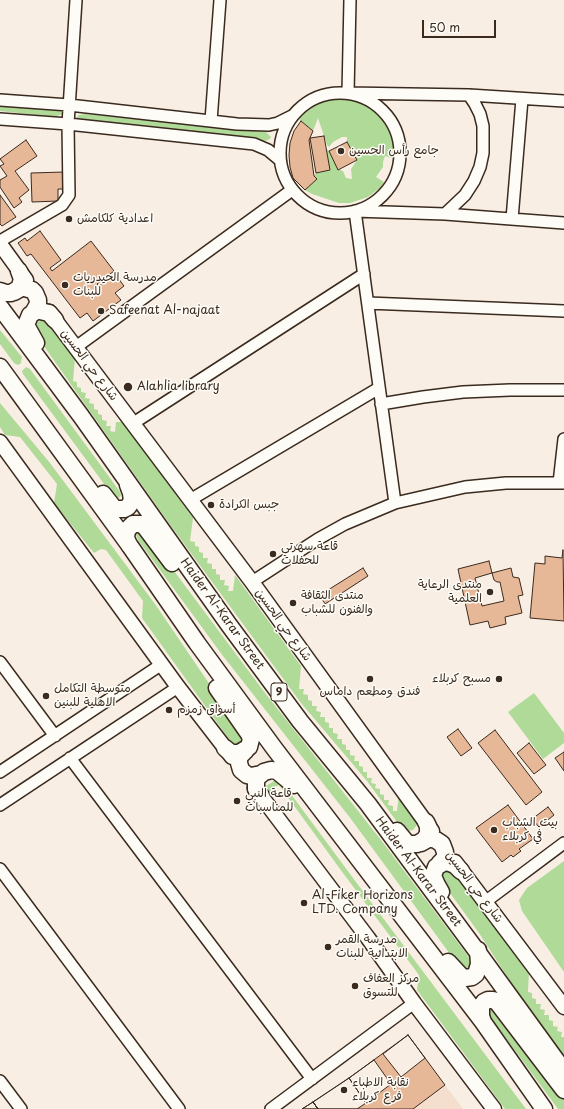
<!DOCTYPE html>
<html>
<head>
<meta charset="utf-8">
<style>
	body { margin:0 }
	#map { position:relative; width:564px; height:1109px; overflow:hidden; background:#f9eee4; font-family:"Playpen Sans",sans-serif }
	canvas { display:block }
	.scale { position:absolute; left:422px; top:20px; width:74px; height:18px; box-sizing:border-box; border:2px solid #3b2a1e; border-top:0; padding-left:5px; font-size:12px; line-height:14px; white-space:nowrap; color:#3b2a1e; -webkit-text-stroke:3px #fdfcf7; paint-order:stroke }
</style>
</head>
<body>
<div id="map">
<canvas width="564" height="1109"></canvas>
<div class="scale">50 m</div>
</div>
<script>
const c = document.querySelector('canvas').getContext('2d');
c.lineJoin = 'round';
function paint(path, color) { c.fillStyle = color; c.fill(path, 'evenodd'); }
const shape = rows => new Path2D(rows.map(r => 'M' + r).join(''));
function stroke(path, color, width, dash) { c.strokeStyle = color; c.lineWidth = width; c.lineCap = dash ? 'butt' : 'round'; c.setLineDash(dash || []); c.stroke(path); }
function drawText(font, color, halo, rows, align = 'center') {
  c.font = font + ' "Playpen Sans","Playpen Sans Arabic",sans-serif'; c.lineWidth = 3; c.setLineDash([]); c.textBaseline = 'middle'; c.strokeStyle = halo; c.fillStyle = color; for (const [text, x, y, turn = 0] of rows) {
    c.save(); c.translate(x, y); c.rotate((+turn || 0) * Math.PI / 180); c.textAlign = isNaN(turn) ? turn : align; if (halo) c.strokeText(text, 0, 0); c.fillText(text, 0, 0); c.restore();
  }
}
paint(shape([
	[445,1085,463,1109,413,1109]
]), '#f4decd');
paint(shape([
	[337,94,363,99,379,109,392,128,397,142,398,152,397,158,394,159,385,156,383,162,383,167,376,177,384,182,380,188,368,197,350,203,339,203,312,194,305,190,317,179,314,176,316,173,330,170,326,149,329,151,338,169,343,171,346,178,352,179,351,169,357,160,347,142,347,137,342,137,333,142,329,147,327,145,318,118,313,131,298,118,305,109,315,101],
	[0,102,60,109,62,114,55,117,0,111],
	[85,114,266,132,271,137,270,139,265,141,84,123,77,121,77,117,79,115],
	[41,320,48,322,75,358,73,381,77,382,77,387,81,388,81,392,86,393,85,398,90,399,89,403,94,404,94,409,98,410,98,414,102,415,102,420,107,421,106,426,111,426,110,431,115,432,116,422,123,422,193,518,190,541,195,542,195,546,199,547,199,552,203,553,203,558,208,558,207,563,212,564,212,569,216,569,216,574,220,575,220,580,225,580,224,585,229,586,228,591,233,591,235,575,301,666,299,689,304,689,303,694,308,695,308,700,312,701,312,706,317,706,316,711,321,712,320,717,325,717,325,722,329,723,329,728,333,728,333,733,338,734,337,739,342,739,342,744,346,745,346,750,350,750,350,755,355,756,354,761,359,761,359,766,363,767,363,772,367,772,367,778,372,778,371,783,376,784,375,788,380,789,380,794,384,795,384,800,389,800,388,805,393,806,393,811,397,811,399,794,417,821,417,825,413,830,407,831,400,826,367,781,301,703,171,526,36,335,34,326,37,322],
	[0,330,22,357,21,363,18,365,14,363,0,344],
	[26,367,30,369,110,478,120,492,121,495,119,498,116,499,110,492,23,374,22,371],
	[0,403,50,463,155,604,240,729,242,737,240,743,235,744,231,742,142,618,143,601,106,550,101,549,94,553,54,503,57,484,20,437,5,435,0,427],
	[136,529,145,532,265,693,381,840,471,960,471,964,467,969,461,969,351,819,223,656,138,540,135,532],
	[534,693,564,733,564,743,543,759,508,712],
	[279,778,356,882,526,1109,505,1109,417,990,419,975,340,869,279,785,274,787,271,795,266,786],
	[564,861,564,972,522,911,519,900,527,888],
	[453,869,529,971,528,992,532,993,532,998,536,999,536,1004,541,1004,540,1009,545,1010,544,1015,549,1015,549,1020,553,1021,553,1026,558,1027,557,1031,562,1032,561,1037,564,1037,564,1056,521,998,479,933,442,882,440,875,444,870],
	[490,1005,564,1096,564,1109,558,1109,494,1022,489,1014,488,1007]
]), '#afda98');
const building = shape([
	[301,121,313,131,309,140,314,176,317,179,305,190,293,178,290,167,289,155,290,143,294,131,301,121],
	[324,136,330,170,316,173,310,138,324,136],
	[26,140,37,156,15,171,29,190,19,198,22,202,14,208,0,187,0,180,7,176,0,166,4,164,0,159,26,140],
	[347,142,357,160,338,170,329,151,347,142],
	[64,172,64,189,58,189,58,201,32,202,31,173,64,172],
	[0,195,16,217,2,226,0,224,0,195],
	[40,231,61,260,50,268,52,271,91,241,114,271,97,284,99,286,115,274,124,286,115,293,121,300,93,321,87,313,80,318,31,254,27,256,18,243,25,238,27,241,40,231],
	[563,550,564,621,530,618,535,563,545,564,545,556,562,558,563,550],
	[489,561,492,573,511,568,513,577,519,578,523,595,518,596,522,613,505,617,506,624,490,628,488,621,470,625,458,569,489,561],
	[363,568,368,576,325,604,320,595,363,568],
	[492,573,494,580,497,582,500,582,504,601,482,606,475,578,492,573],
	[458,729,472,748,461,756,447,737,458,729],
	[495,730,542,792,526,805,478,743,495,730],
	[529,743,546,765,534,774,517,753,529,743],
	[564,752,564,771,555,758,564,752],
	[508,805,533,839,519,849,521,851,513,857,511,855,502,862,476,828,508,805],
	[548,807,554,815,539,827,532,819,548,807],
	[408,1035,445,1085,413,1109,318,1109,313,1102,349,1078,408,1035],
	[408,1035,425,1058,401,1077,383,1054,408,1035],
	[374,1060,391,1084,366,1103,349,1078,374,1060],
	[349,1078,366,1103,357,1109,318,1109,313,1102,349,1078],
	[313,1102,318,1109,302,1109,313,1102],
	[313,1102,318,1109,302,1109,313,1102]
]);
paint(building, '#e7b898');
stroke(building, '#3b2a1e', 1);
const minor = shape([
	[350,0,348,93,469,95,564,101],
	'280 153a60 60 0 1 1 120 0a60 60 0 1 1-120 0Z',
	[0,100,69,105,237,124,269,125,278,123,292,116],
	[0,119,68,124,254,144,268,150,280,160],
	[211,121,220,0],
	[445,214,465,195,474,181,480,167,483,153,483,126,480,114,475,104,469,95],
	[512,219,522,99],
	[0,241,62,205,69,195,68,124,76,0],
	[368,303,564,311],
	[76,347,292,190],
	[381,404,423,397,463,392,510,390,564,390],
	[132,424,364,274],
	[559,483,564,439],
	[190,500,379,388],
	[395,503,355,211,445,214,564,223],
	[252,582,318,539,345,524,395,503,465,487,506,483,564,483],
	[0,662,55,736],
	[70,758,312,1079],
	[0,772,162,664],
	[0,805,178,687],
	[0,869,179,1109],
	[485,902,564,843],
	[0,1081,21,1109],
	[271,1109,414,1003]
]);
const major = shape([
	[0,244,26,280],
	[49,312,252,582,432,831],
	[0,442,178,687,232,757],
	[255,788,368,938,414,1003,494,1109],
	[455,862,564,1007]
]);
const highway = shape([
	[0,291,6,293,11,293,18,289,20,286,22,279,19,271],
	[14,292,21,288,25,288,32,290,35,293,38,300,38,304,33,313],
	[0,307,81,416,229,625,300,721,368,804,479,954,564,1071],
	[36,343,26,325,30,315,36,311,40,311,49,313,55,320],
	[0,367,130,546,197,643,274,748,483,1022,544,1109],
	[103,494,113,507,116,509,124,509,128,507,132,501,131,493,128,485],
	[129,545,126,538,127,530,133,524,141,524,145,527,172,563],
	[217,688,249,734,251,739,249,747,239,753,231,753,225,748],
	[246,750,241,755,239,759,239,763,241,770,247,775,251,776,261,774],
	[261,796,256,789,256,780,258,777,264,772,271,770,277,771,294,785],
	[397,831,406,842,409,844,417,844,424,840,428,834,428,826,426,822],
	[421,843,428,839,432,839,436,840,442,844,445,852,445,855,444,859,439,864],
	[441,892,437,885,433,876,436,867,443,863,447,862,455,865,461,871],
	[448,962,461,976,465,978,472,977,476,974,479,964,478,950],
	[483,1022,481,1016,481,1006,484,1002,488,1000,493,1000,497,1002,564,1090]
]);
stroke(minor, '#3b2a1e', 14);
stroke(major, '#3b2a1e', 17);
stroke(highway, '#3b2a1e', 19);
stroke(minor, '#fdfcf7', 11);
stroke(major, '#fdfcf7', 14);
stroke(highway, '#fdfcf7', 16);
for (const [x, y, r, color] of [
	[341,151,4,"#3b2a1e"],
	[69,219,4,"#3b2a1e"],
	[65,285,4,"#3b2a1e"],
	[101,311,4,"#3b2a1e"],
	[128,387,5,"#3b2a1e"],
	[211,505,4,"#3b2a1e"],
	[273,554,4,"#3b2a1e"],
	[490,592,4,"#3b2a1e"],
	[293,603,4,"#3b2a1e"],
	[370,679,4,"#3b2a1e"],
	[499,679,4,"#3b2a1e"],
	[46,696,4,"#3b2a1e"],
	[169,710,4,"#3b2a1e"],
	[237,801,4,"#3b2a1e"],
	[494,830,4,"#3b2a1e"],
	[304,903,4,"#3b2a1e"],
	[328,947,4,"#3b2a1e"],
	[355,986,4,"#3b2a1e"],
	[344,1090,4,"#3b2a1e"]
]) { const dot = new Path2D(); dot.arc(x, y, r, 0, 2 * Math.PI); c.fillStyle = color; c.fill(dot); stroke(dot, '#fdfcf7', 1.5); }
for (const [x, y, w] of [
	[279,692,16]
]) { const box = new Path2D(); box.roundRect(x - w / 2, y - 9, w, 18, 3); c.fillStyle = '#fdfcf7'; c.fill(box); stroke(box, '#3b2a1e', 1); }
drawText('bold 11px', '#3b2a1e', null, [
	["9",279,692]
]);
drawText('12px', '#3b2a1e', '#fdfcf7', [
	["جامع رأس الحسين",349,151],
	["اعدادية كلكامش",77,219],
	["مدرسة الحيدريات",73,278],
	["للبنات",73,292],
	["Safeenat Al-najaat",109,311],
	["Alahlia library",137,387],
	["جبس الكرادة",219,505],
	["قاعة سهرتي",281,547],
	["للحفلات",281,561],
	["منتدى الرعاية",482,585,"right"],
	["العلمية",482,599,"right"],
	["منتدى الثقافة",301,596],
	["والفنون للشباب",301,610],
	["مسبح كربلاء",491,679,"right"],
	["متوسطة التكامل",54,689],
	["الاهلية للبنين",54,703],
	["فندق ومطعم داماس",370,692,"center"],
	["أسواق زمزم",177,710],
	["قاعة النبي",245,794],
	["للمناسبات",245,808],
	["بيت الشباب",502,823],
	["في كربلاء",502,837],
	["Al-Fiker Horizons",312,896],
	["LTD. Company",312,910],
	["مدرسة القمر",336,940],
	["الابتدائية للبنات",336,954],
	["مركز العفاف",363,979],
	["للتسوق",363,993],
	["نقابة الاطباء",352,1083],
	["فرع كربلاء",352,1097]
], 'left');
drawText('12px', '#3b2a1e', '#fdfcf7', [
	["شارع حي الحسين",89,365,53],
	["Haider Al-Karar Street",222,614,54],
	["شارع حي الحسين",283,625,54],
	["Haider Al-Karar Street",418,872,53],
	["شارع حي الحسين",474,887,53]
]);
</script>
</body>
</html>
